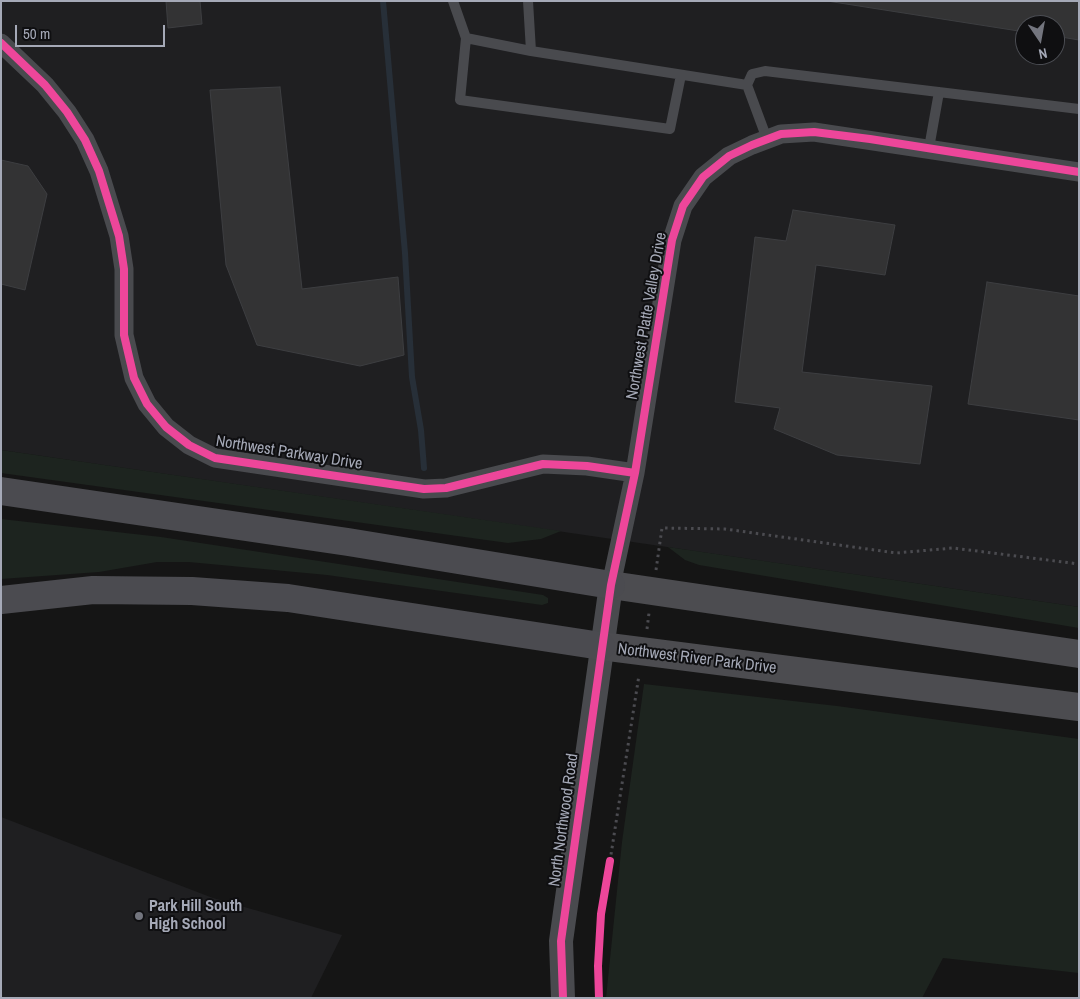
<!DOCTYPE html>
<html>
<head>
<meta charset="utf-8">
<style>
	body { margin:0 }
	#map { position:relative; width:1080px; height:999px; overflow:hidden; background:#151515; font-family:"Archivo Narrow",sans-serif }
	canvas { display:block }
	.frame { position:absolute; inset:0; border:2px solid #a5a9b7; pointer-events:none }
	.north { position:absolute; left:1015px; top:15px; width:50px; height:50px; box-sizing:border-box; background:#0f0f11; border:1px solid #4b4d53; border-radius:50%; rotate:168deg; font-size:14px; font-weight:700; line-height:20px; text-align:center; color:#a5a9b7 }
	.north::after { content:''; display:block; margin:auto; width:18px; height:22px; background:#73757e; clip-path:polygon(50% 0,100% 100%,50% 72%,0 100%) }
	.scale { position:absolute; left:15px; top:25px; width:150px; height:22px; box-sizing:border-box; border:2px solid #a5a9b7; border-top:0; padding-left:6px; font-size:15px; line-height:18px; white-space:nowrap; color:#a5a9b7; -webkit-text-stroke:4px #0f0f11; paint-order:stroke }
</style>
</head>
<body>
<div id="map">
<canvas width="1080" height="999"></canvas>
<div class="frame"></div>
<div class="north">N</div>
<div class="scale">50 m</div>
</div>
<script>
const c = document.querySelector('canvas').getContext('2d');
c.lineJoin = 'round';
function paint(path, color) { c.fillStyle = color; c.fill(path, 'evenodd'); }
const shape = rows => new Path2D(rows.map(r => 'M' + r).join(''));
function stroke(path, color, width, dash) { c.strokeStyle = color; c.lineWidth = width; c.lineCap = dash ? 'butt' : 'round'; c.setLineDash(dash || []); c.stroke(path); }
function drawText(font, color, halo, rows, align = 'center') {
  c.font = font + ' "Archivo Narrow",sans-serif'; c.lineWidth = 4; c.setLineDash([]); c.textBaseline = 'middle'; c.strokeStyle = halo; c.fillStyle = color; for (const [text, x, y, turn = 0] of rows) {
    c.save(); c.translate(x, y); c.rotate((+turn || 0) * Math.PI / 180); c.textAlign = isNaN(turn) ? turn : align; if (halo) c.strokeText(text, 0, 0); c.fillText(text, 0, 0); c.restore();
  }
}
paint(shape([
	[1,1,1079,1,1079,607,1,450],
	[1025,25,1055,25,1055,55,1025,55],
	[1,817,213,898,342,935,311,998,1,998]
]), '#1f1f21');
paint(shape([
	[1,450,561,531,541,539,508,543,1,473],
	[1,519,161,537,543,595,548,598,548,603,542,605,327,575,189,562,157,562,99,572,1,579],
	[668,547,1079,607,1079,628,699,565,685,560],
	[644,684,837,706,1079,739,1079,973,943,958,922,998,606,998,622,842]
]), '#1d241f');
stroke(shape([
	[383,1,405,253,412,377,421,430,424,468]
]), '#272f38', 6);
const building = shape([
	[166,1,200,1,202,24,168,28,166,1],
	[827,1,1079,1,1079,40,1055,36,1055,25,1025,25,1025,32,827,1],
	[280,87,302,289,398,277,404,355,360,366,257,345,226,265,210,90,280,87],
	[1,160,28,166,47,194,25,290,1,284,1,160],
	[793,210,895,225,885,275,816,265,802,372,932,386,920,464,837,455,774,429,780,408,735,402,755,237,786,241,793,210],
	[987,282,1079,296,1079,420,968,404,987,282]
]);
paint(building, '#333334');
stroke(building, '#3d3e41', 1);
stroke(shape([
	[656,570,662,528,725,529,896,553,953,548,1079,564],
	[647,629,649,613],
	[610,861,639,675]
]), '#4b4b50', 3, [2.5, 4]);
stroke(shape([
	[453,1,466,38,531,51,747,85],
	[528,1,531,51],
	[466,38,460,100,670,129,681,75],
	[767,139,747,85,752,74,765,71,1079,109],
	[929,148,939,92]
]), '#494a4e', 10);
stroke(shape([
	[1,43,45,85,67,112,85,140,99,171,119,236,124,269,124,335,134,378,147,404,166,427,189,445,215,458,424,489,446,488,543,464,587,466,635,473],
	[611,585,635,473,672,240,683,206,703,177,729,156,752,145,781,134,814,132,1079,172]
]), '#494a4e', 19);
stroke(shape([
	[563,998,561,941,611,585]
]), '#494a4e', 24);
stroke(shape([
	[611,585,1079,654],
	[601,646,1079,707]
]), '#4c4c50', 28);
stroke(shape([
	[1,491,348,542,611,585],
	[1,600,93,590,192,591,288,598,601,646]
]), '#4b4b50', 28);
stroke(shape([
	[1,43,45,85,67,112,85,140,99,171,119,236,124,269,124,335,134,378,147,404,166,427,189,445,215,458,424,489,446,488,543,464,587,466,635,473],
	[563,998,561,941,611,585,635,473,672,240,683,206,703,177,729,156,752,145,781,134,814,132,870,139,1079,172],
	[599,998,598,966,601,914,610,861]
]), '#ed469a', 8);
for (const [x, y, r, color] of [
	[139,916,5,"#73757e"]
]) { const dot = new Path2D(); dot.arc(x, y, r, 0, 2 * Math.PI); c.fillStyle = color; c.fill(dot); stroke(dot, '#0f0f11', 2); }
drawText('16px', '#a5a9b7', '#0f0f11', [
	["Northwest Platte Valley Drive",647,316,-80],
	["Northwest Parkway Drive",289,453,9],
	["Northwest River Park Drive",697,659,7],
	["North Northwood Road",564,820,-82]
]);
drawText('bold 16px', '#a5a9b7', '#0f0f11', [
	["Park Hill South",149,907],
	["High School",149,925]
], 'left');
</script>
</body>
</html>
